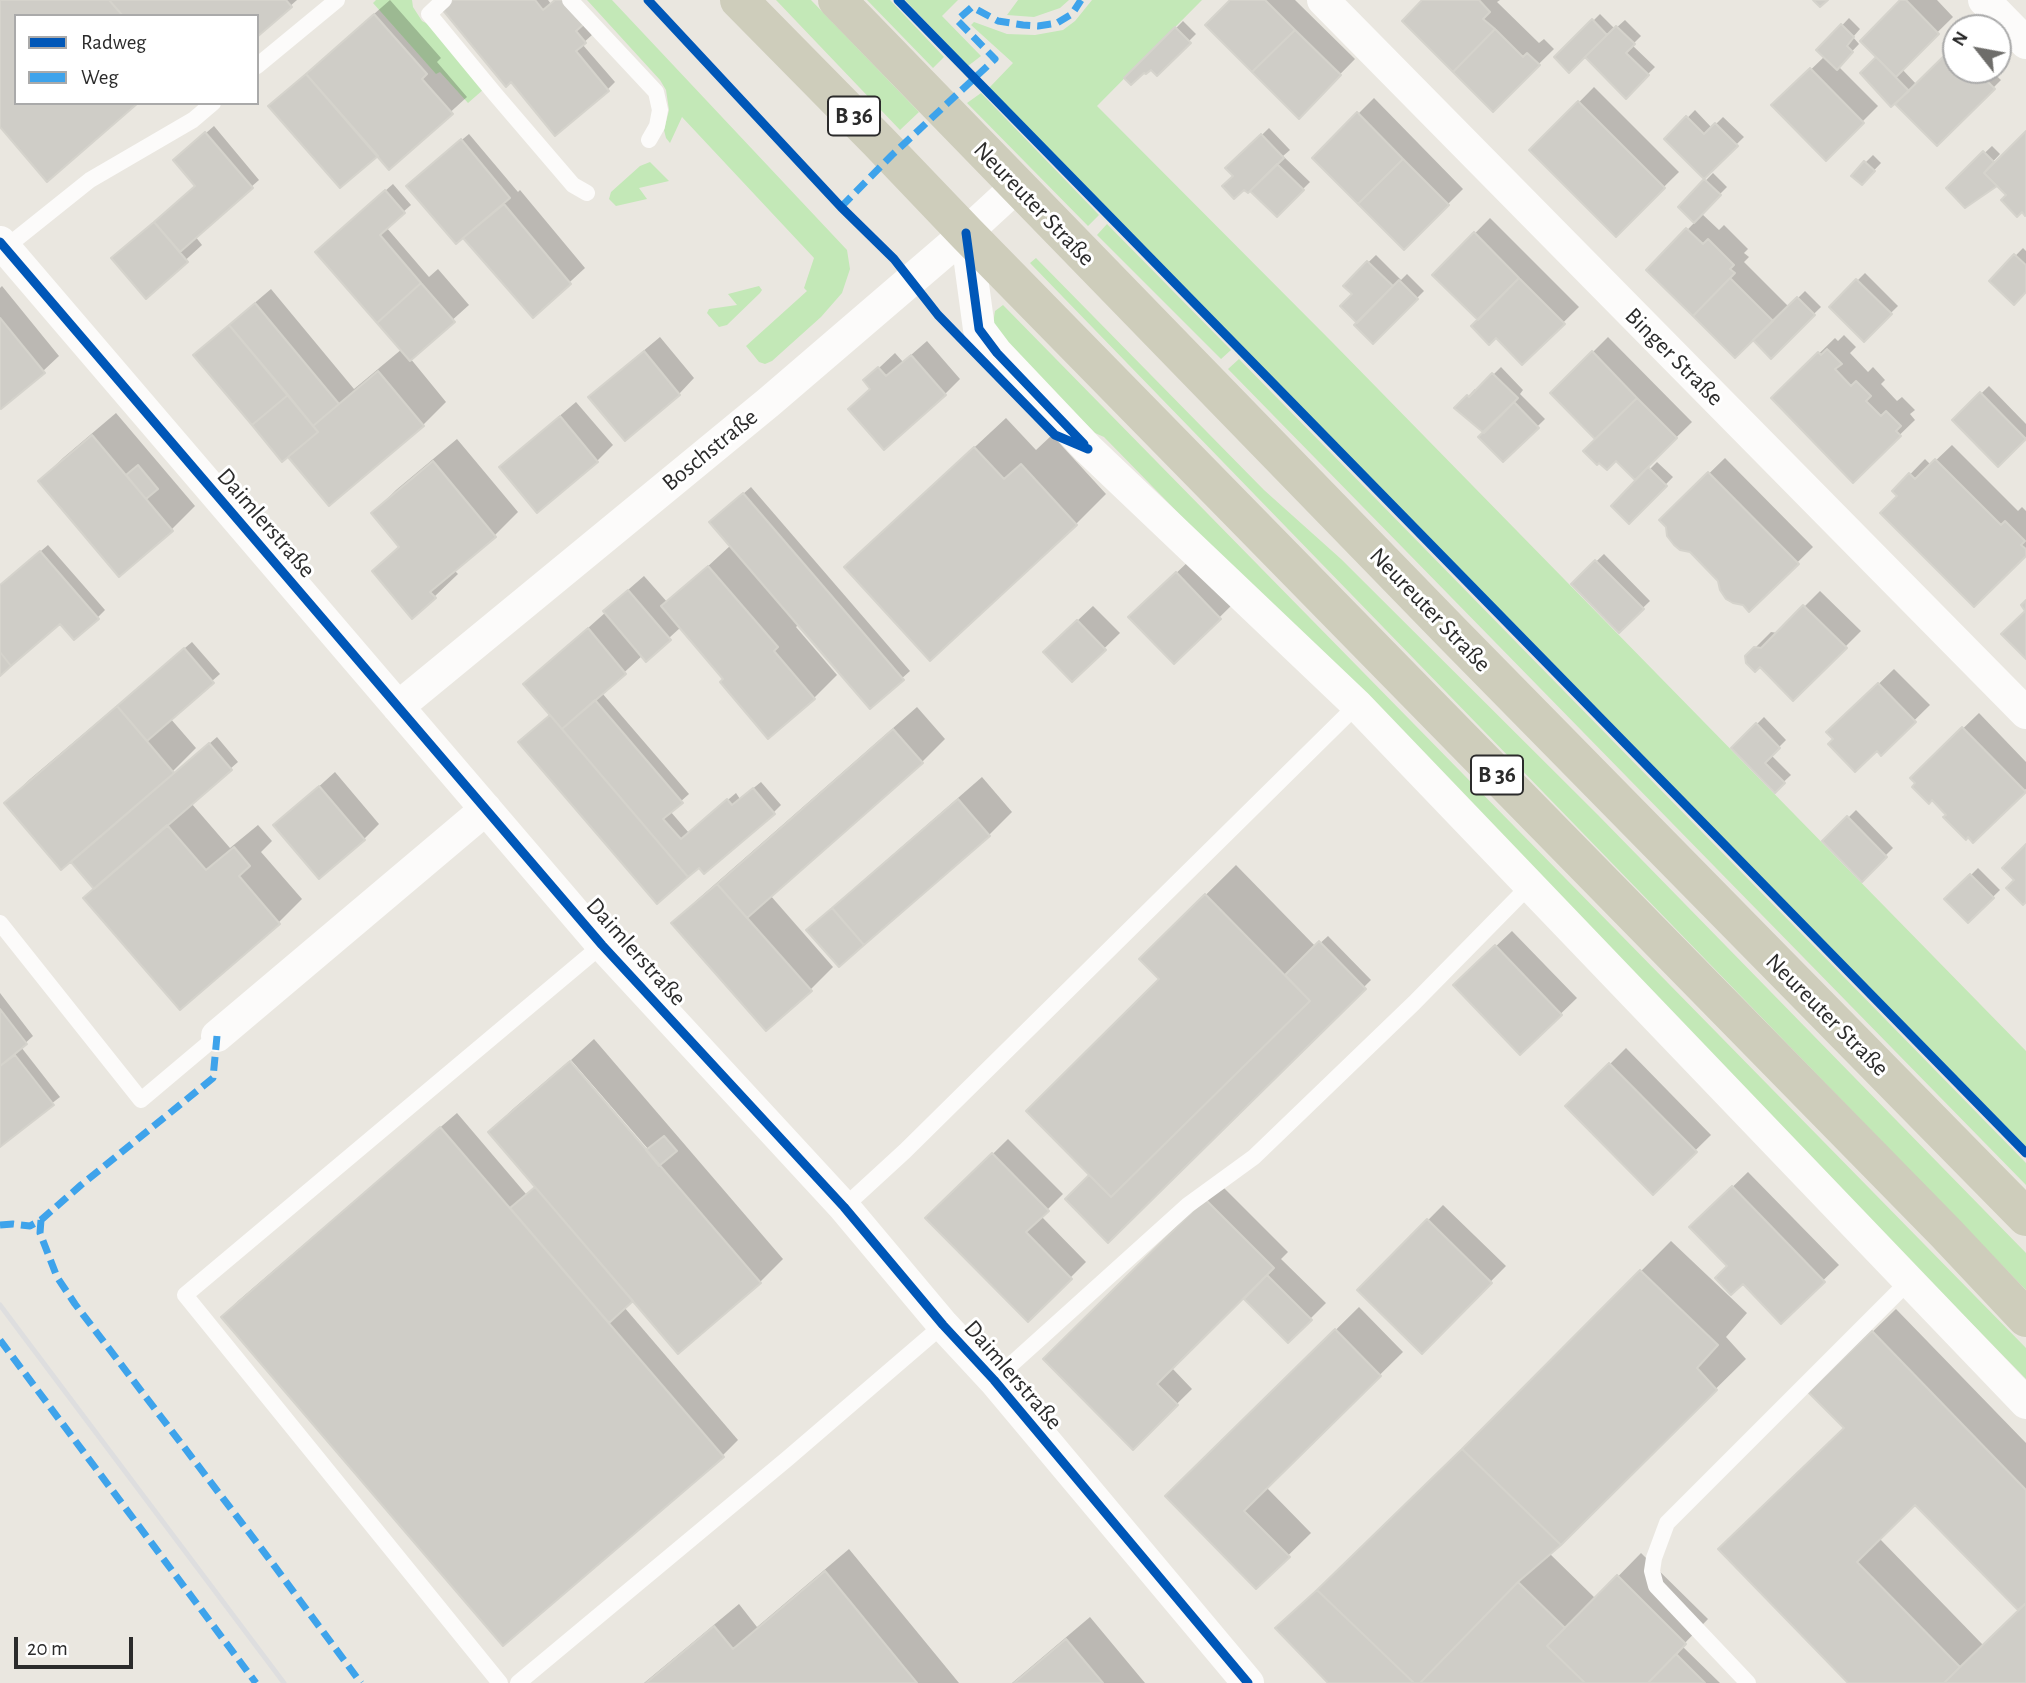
<!DOCTYPE html>
<html>
<head>
<meta charset="utf-8">
<style>
	body { margin:0 }
	#map { position:relative; width:2026px; height:1683px; overflow:hidden; background:#eae7e0; font-family:"Alegreya Sans",sans-serif }
	canvas { display:block }
	.legend { position:absolute; left:14px; top:14px; width:245px; height:91px; box-sizing:border-box; background:#fff; border:2px solid #aaa; margin:0; padding:9px 12px; list-style:none; font-size:21px; color:#2b2b2b }
	.legend li { display:flex; align-items:center; gap:14px; height:35px }
	.legend b { width:35px; border:2px solid #aaa }
	.north { position:absolute; left:1942px; top:14px; width:70px; height:70px; box-sizing:border-box; background:#fff; border:2px solid #aaa; border-radius:50%; rotate:301deg; font-size:19px; font-weight:700; line-height:28px; text-align:center; color:#2b2b2b }
	.north::after { content:''; display:block; margin:auto; width:24px; height:32px; background:#6e6d6a; clip-path:polygon(50% 0,100% 100%,50% 72%,0 100%) }
	.scale { position:absolute; left:14px; top:1637px; width:119px; height:32px; box-sizing:border-box; border:4px solid #2b2b2b; border-top:0; padding-left:9px; font-size:21px; line-height:24px; white-space:nowrap; color:#2b2b2b; -webkit-text-stroke:5px #fff; paint-order:stroke }
</style>
</head>
<body>
<div id="map">
<canvas width="2026" height="1683"></canvas>
<ul class="legend">
<li><b style="height:9px;background:#0057b8"></b>Radweg</li>
<li><b style="height:9px;background:#3ea3eb"></b>Weg</li>
</ul>
<div class="north">N</div>
<div class="scale">20 m</div>
</div>
<script>
const c = document.querySelector('canvas').getContext('2d');
c.lineJoin = 'round';
function paint(path, color) { c.fillStyle = color; c.fill(path, 'evenodd'); }
const shape = rows => new Path2D(rows.map(r => 'M' + r).join(''));
function stroke(path, color, width, dash) { c.strokeStyle = color; c.lineWidth = width; c.lineCap = dash ? 'butt' : 'round'; c.setLineDash(dash || []); c.stroke(path); }
function drawText(font, color, halo, rows, align = 'center') {
  c.font = font + ' "Alegreya Sans",sans-serif'; c.lineWidth = 6; c.setLineDash([]); c.textBaseline = 'middle'; c.strokeStyle = halo; c.fillStyle = color; for (const [text, x, y, turn = 0] of rows) {
    c.save(); c.translate(x, y); c.rotate((+turn || 0) * Math.PI / 180); c.textAlign = isNaN(turn) ? turn : align; if (halo) c.strokeText(text, 0, 0); c.fillText(text, 0, 0); c.restore();
  }
}
paint(shape([
	[376,0,412,0,413,7,422,21,428,24,484,89,468,103,440,72,436,74,373,3],
	[587,0,612,0,847,250,850,269,842,293,821,317,772,361,765,364,759,362,746,346,807,291,804,288,814,258,682,117,670,143,666,138,664,130,669,110,666,90,660,80],
	[776,0,811,0,919,112,900,130],
	[867,0,890,0,944,57,933,68],
	[905,0,958,0,942,16,981,56,968,66],
	[1018,0,1069,0,1060,8,1034,17,1007,15],
	[1092,0,1202,0,1097,106,1333,343,2026,1051,2026,1147,989,88,1013,63,971,25,974,22,1007,34,1035,35,1063,30,1075,21],
	[981,93,1099,215,1088,226,967,103],
	[650,162,669,181,639,188,647,199,616,206,609,199,611,192,640,166],
	[1107,224,1231,350,1221,359,1097,235],
	[1036,258,1264,490,1341,559,1598,815,2026,1253,2026,1290,1030,263],
	[759,286,762,290,760,293,727,325,719,327,707,313,709,309,737,305,728,294],
	[1003,305,2026,1348,2026,1379,1104,437,1095,433,992,330,995,311],
	[1239,359,2026,1163,2026,1185,1228,369]
]), '#c3e8b7');
paint(shape([
	[0,0,297,0,257,35,257,16,16,16,0,124],
	[390,0,441,58,437,62,467,97,390,167,378,154,286,91],
	[443,0,548,0,551,4,556,0,578,0,592,35,582,44,615,82,608,89],
	[1232,0,1295,0,1355,59,1299,116],
	[1425,0,1500,0,1497,2,1539,43,1544,39,1554,49,1493,109],
	[1903,0,1937,0,1953,17,1901,68,1917,85,1956,46,1956,70,1990,70,2001,80,1937,144,1895,102,1862,73,1879,57],
	[1600,14,1615,29,1625,20,1641,36,1632,45,1655,67,1626,96,1585,55,1557,57],
	[1849,18,1860,29,1853,37,1859,44,1838,66,1878,106,1826,158,1774,105,1825,56,1819,50],
	[1183,21,1196,34,1157,73,1151,67,1127,78],
	[1594,87,1679,172,1616,234,1532,150],
	[1374,98,1463,189,1404,248,1314,158],
	[1695,110,1712,128,1723,117,1744,137,1704,176,1667,139],
	[214,126,259,180,195,236,202,245,146,296,114,258,129,243,197,186,183,153],
	[1269,128,1290,150,1283,156,1310,182,1277,215,1250,188,1245,187,1228,168],
	[2026,133,2026,212,1997,183,1965,206,1948,188,1992,146,2000,154,1986,169,1988,171],
	[469,134,518,192,520,190,585,268,533,316,416,178],
	[1873,155,1881,163,1862,183,1853,175],
	[1713,173,1727,187,1701,213,1719,230,1724,225,1748,249,1744,253,1749,257,1744,262,1789,307,1805,291,1821,307,1771,356,1753,338,1649,269,1695,222,1680,207],
	[393,184,411,205,386,227,429,277,438,269,469,305,410,358,446,402,423,425,329,504,288,455,211,340,271,289,354,389,402,349,324,244],
	[1490,218,1579,307,1522,363,1434,275],
	[2023,248,2026,251,2026,290,1991,281],
	[1376,255,1401,280,1407,274,1424,291,1373,342,1359,322,1355,294,1345,285],
	[1865,273,1898,306,1864,339,1831,307],
	[2,286,59,356,43,371,0,405,0,288],
	[1844,335,1856,347,1850,353,1868,372,1873,367,1885,380,1881,384,1897,401,1902,397,1915,410,1910,414,1915,420,1853,480,1773,398,1835,338,1838,341],
	[660,337,694,378,679,394,591,397,606,382],
	[1608,337,1692,422,1635,478,1552,393],
	[927,341,960,379,945,394,871,388,865,381,895,353,903,362],
	[1501,367,1523,390,1520,394,1545,419,1503,460,1485,432,1457,408,1475,389,1477,391],
	[1989,386,2026,424,2026,437,1998,465,1954,420],
	[576,402,613,445,597,461,537,510,501,467,517,452],
	[116,413,195,506,172,529,119,574,40,481,63,458],
	[1006,418,1036,450,1052,435,1106,494,1076,524,846,567],
	[457,439,518,512,495,535,454,570,458,574,434,597,374,571,400,545,373,513,396,490],
	[1952,445,2018,511,2022,507,2026,511,2026,553,1899,496,1894,491,1925,459,1931,465],
	[1725,458,1813,547,1749,610,1661,520],
	[1657,462,1673,477,1629,522,1613,506],
	[751,487,910,671,870,707,799,624,796,627,837,675,814,698,725,679,681,627,646,659,643,655,602,693,689,794,670,811,689,833,736,793,740,799,761,782,781,805,773,813,700,865,657,902,520,742,551,713,525,684,606,612,605,611,621,596,644,576,668,603,731,545,719,515],
	[48,545,105,610,98,617,61,622,0,673,0,586],
	[1604,554,1650,601,1619,631,1573,584],
	[1192,558,1235,602,1174,662,1146,602],
	[1820,591,1861,631,1793,699,1760,664,1747,656,1771,632,1778,633],
	[1093,606,1120,633,1072,680,1060,637],
	[192,642,220,674,170,718,196,748,172,772,174,774,217,737,238,762,191,803,230,848,258,825,272,841,261,852,302,899,279,922,180,1007,95,888,71,859,6,803,29,780],
	[1894,669,1930,705,1881,753,1877,748,1835,739,1829,732],
	[917,707,945,739,922,762,770,895,833,967,810,990,674,924,697,900],
	[1979,713,2026,762,2026,789,1973,841,1912,778],
	[1764,717,1786,740,1771,755,1791,775,1775,790,1733,748],
	[335,772,379,824,364,839,276,825],
	[982,777,1012,812,989,835,839,965,842,901,858,885],
	[1856,810,1893,848,1862,879,1825,841],
	[1236,865,1316,947,1328,936,1371,980,1108,1240,1067,1199,1091,1175,1161,979,1141,959],
	[1978,868,2000,890,1968,921,1947,899],
	[1512,931,1577,998,1520,1053,1455,985],
	[0,993,33,1036,21,1047,60,1097,0,1144],
	[594,1039,783,1259,760,1282,633,1299,624,1307,738,1440,723,1455,504,1644,223,1317,238,1301,457,1113,526,1194,536,1186,490,1132,513,1109,568,1062,646,1153,649,1150,571,1060],
	[1626,1048,1711,1135,1653,1192,1568,1106],
	[1008,1139,1063,1194,1041,1216,1086,1262,1028,1320,928,1218],
	[1748,1172,1839,1265,1781,1321,1691,1227],
	[1221,1185,1288,1252,1281,1259,1326,1303,1288,1341,1244,1296,1172,1368,1192,1389,1133,1447,1045,1359],
	[1443,1205,1506,1266,1422,1351,1359,1290],
	[1671,1241,1747,1313,1726,1337,1746,1359,1549,1553,1596,1599,1641,1553,1708,1619,1682,1646,1720,1683,1331,1683,1278,1628,1477,1436],
	[1359,1307,1403,1352,1266,1487,1311,1533,1256,1587,1167,1496],
	[1896,1309,2026,1443,2026,1683,1850,1683,1846,1427,1834,1369],
	[1915,1502,2020,1610,1983,1645,1879,1538],
	[849,1549,959,1683,644,1683,739,1604,757,1627],
	[1090,1617,1145,1683,1012,1683]
]), '#0003');
const building = shape([
	[0,0,109,0,123,16,16,16,16,103,138,103,47,182,0,127,0,0],
	[109,0,286,0,292,7,257,37,257,16,123,16,109,0],
	[453,0,535,0,543,10,555,0,565,0,584,24,576,31,586,43,576,51,609,91,555,136,511,82,506,87,442,9,453,0],
	[1230,0,1265,0,1295,30,1252,72,1205,25,1230,0],
	[1422,0,1479,0,1490,12,1483,19,1495,29,1453,72,1402,21,1422,0],
	[1813,0,1828,0,1820,7,1813,0],
	[1900,0,1906,0,1939,34,1896,77,1860,41,1900,0],
	[374,14,427,74,422,79,453,114,389,170,306,74,374,14],
	[1592,19,1607,35,1569,73,1554,57,1592,19],
	[1841,24,1854,37,1847,46,1853,52,1837,70,1816,50,1841,24],
	[1616,26,1635,44,1626,53,1649,75,1626,99,1585,57,1616,26],
	[1175,27,1191,43,1157,76,1151,70,1146,74,1144,73,1131,85,1124,78,1175,27],
	[1495,29,1523,57,1527,53,1540,65,1493,112,1453,72,1495,29],
	[1295,30,1341,75,1299,119,1252,72,1295,30],
	[1953,47,1956,50,1956,70,1976,70,1995,89,1937,146,1895,104,1953,47],
	[1876,57,1909,91,1891,107,1860,73,1876,57],
	[1810,68,1864,123,1826,161,1771,105,1810,68],
	[306,74,378,156,340,188,268,106,306,74],
	[1578,101,1665,188,1616,237,1529,150,1578,101],
	[1357,112,1403,159,1358,204,1312,158,1357,112],
	[1686,116,1704,134,1715,123,1738,146,1704,179,1664,139,1686,116],
	[2026,131,2026,215,2025,216,2022,212,2017,217,2001,200,2006,195,1984,173,2026,131],
	[205,132,253,188,180,252,154,222,195,186,173,160,205,132],
	[1261,134,1284,158,1248,193,1244,190,1234,199,1222,186,1233,176,1225,168,1261,134],
	[461,139,510,198,456,244,406,186,461,139],
	[1983,151,1994,162,1984,173,1997,186,1965,208,1946,188,1983,151],
	[1403,159,1449,205,1404,250,1358,204,1403,159],
	[1864,161,1875,171,1862,185,1851,176,1864,161],
	[1277,164,1304,190,1277,217,1250,191,1277,164],
	[1704,179,1721,195,1694,223,1678,207,1704,179],
	[385,190,405,213,380,235,421,283,377,323,315,252,385,190],
	[504,204,571,284,533,318,463,238,504,204],
	[154,222,188,262,146,299,111,258,154,222],
	[1686,228,1703,244,1708,239,1734,265,1730,269,1735,273,1693,316,1646,270,1686,228],
	[1474,232,1519,278,1478,320,1432,275,1474,232],
	[2014,254,2026,265,2026,292,2014,305,1989,281,2014,254],
	[1367,261,1393,286,1357,323,1340,306,1352,294,1343,286,1367,261],
	[1519,278,1565,324,1522,365,1496,338,1489,345,1471,326,1519,278],
	[1730,278,1773,321,1735,358,1693,316,1730,278],
	[1856,279,1892,314,1864,342,1829,307,1856,279],
	[1399,280,1418,299,1373,344,1354,325,1399,280],
	[421,283,455,322,410,361,377,323,421,283],
	[1797,297,1815,315,1771,359,1753,340,1797,297],
	[255,303,339,404,313,426,229,325,255,303],
	[0,318,45,373,1,409,0,408,0,318],
	[229,325,288,395,252,425,193,355,229,325],
	[1827,349,1842,364,1835,369,1851,386,1856,381,1871,396,1866,401,1881,416,1886,411,1901,426,1896,431,1901,436,1853,483,1771,398,1818,352,1821,355,1827,349],
	[644,351,680,395,625,441,588,397,644,351],
	[1592,351,1637,398,1595,439,1550,393,1592,351],
	[911,355,946,395,884,450,848,409,870,389,863,380,878,367,886,376,911,355],
	[378,371,424,426,329,506,288,457,318,432,313,426,378,371],
	[1492,373,1518,398,1484,433,1454,408,1467,395,1469,397,1492,373],
	[1980,392,2026,439,1998,467,1952,420,1980,392],
	[288,395,318,432,282,462,252,425,288,395],
	[1637,398,1677,438,1635,480,1616,461,1607,470,1599,463,1597,465,1583,451,1637,398],
	[1514,402,1539,428,1503,462,1478,437,1514,402],
	[560,416,598,462,537,513,499,467,560,416],
	[92,435,173,531,119,577,38,481,92,435],
	[974,447,1004,479,1021,464,1077,525,930,661,844,567,974,447],
	[1935,459,2001,525,2005,521,2025,541,2021,545,2026,549,2026,556,1974,607,1880,513,1897,496,1892,491,1909,473,1915,479,1935,459],
	[433,461,496,537,430,592,436,598,412,619,372,571,399,547,371,513,433,461],
	[138,465,158,489,146,499,126,475,138,465],
	[1648,467,1667,486,1629,524,1611,506,1648,467],
	[1708,472,1799,564,1749,612,1743,605,1733,603,1726,599,1720,590,1718,581,1690,552,1680,550,1674,545,1667,536,1666,527,1659,520,1708,472],
	[743,493,904,680,870,709,709,522,743,493],
	[40,551,99,619,74,640,60,624,11,666,0,652,0,585,40,551],
	[1595,560,1644,609,1619,633,1571,584,1595,560],
	[708,566,778,647,774,651,815,699,768,739,720,682,723,679,661,606,708,566],
	[1176,572,1221,619,1174,664,1128,617,1176,572],
	[628,590,671,640,646,662,603,611,628,590],
	[2026,600,2026,659,2001,634,2025,611,2021,605,2026,600],
	[1803,605,1847,648,1793,701,1760,667,1755,672,1746,663,1745,656,1754,647,1761,648,1803,605],
	[1077,620,1106,650,1072,682,1043,652,1077,620],
	[588,628,626,674,562,729,523,684,588,628],
	[184,648,214,683,147,741,117,706,184,648],
	[0,652,11,666,0,676,0,652],
	[1878,683,1916,722,1881,756,1877,751,1855,772,1828,744,1833,739,1826,732,1878,683],
	[595,700,683,803,663,819,681,839,727,799,732,805,753,788,775,814,704,874,699,868,688,877,562,729,595,700],
	[117,706,174,773,61,870,4,803,117,706],
	[550,715,688,877,657,904,518,742,550,715],
	[1756,723,1780,748,1765,763,1785,783,1775,793,1731,748,1756,723],
	[1962,727,2026,792,1973,843,1968,837,1966,840,1943,817,1946,815,1932,800,1929,804,1912,787,1915,783,1910,778,1962,727],
	[893,729,923,763,747,918,717,884,893,729],
	[209,743,232,770,94,889,71,862,209,743],
	[319,786,365,840,319,879,273,825,319,786],
	[958,799,990,836,864,945,832,908,958,799],
	[1847,816,1887,857,1862,882,1822,841,1847,816],
	[167,825,206,870,234,847,250,866,239,876,280,924,180,1010,83,898,167,825],
	[2026,844,2026,902,2023,905,2006,888,2014,880,2002,868,2026,844],
	[1970,874,1994,898,1968,923,1944,899,1970,874],
	[717,884,812,991,766,1031,671,923,717,884],
	[1205,894,1310,1001,1111,1197,1026,1111,1159,979,1139,959,1205,894],
	[832,908,864,945,839,967,806,930,832,908],
	[1319,941,1366,989,1108,1243,1065,1199,1089,1175,1111,1197,1310,1001,1285,975,1319,941],
	[1495,945,1562,1015,1520,1055,1453,985,1495,945],
	[0,1009,27,1044,0,1066,0,1009],
	[15,1055,54,1105,0,1147,0,1066,15,1055],
	[570,1061,761,1283,678,1354,488,1132,570,1061],
	[1609,1063,1697,1152,1653,1195,1565,1106,1609,1063],
	[440,1127,724,1457,503,1646,221,1317,440,1127],
	[664,1136,677,1151,659,1166,646,1150,664,1136],
	[992,1153,1049,1211,1026,1232,1072,1279,1028,1322,925,1218,992,1153],
	[1732,1186,1825,1282,1781,1324,1743,1284,1731,1295,1715,1278,1727,1266,1689,1227,1732,1186],
	[535,1187,633,1301,609,1323,510,1208,535,1187],
	[1205,1199,1274,1268,1157,1384,1178,1405,1133,1450,1043,1359,1205,1199],
	[1427,1219,1492,1283,1422,1354,1357,1290,1427,1219],
	[1640,1270,1718,1345,1697,1368,1717,1390,1561,1545,1462,1449,1640,1270],
	[1267,1275,1312,1320,1288,1343,1244,1299,1267,1275],
	[1335,1329,1381,1376,1244,1511,1290,1557,1256,1589,1165,1496,1335,1329],
	[1872,1331,2026,1490,2026,1603,2018,1610,1915,1505,1857,1562,1960,1667,1944,1683,1848,1683,1718,1549,1844,1428,1808,1392,1872,1331],
	[1462,1449,1561,1545,1518,1582,1420,1683,1414,1683,1317,1590,1462,1449],
	[825,1571,917,1683,646,1683,714,1626,733,1649,825,1571],
	[1617,1575,1686,1644,1648,1683,1585,1683,1547,1646,1617,1575],
	[1518,1582,1565,1628,1547,1646,1585,1683,1420,1683,1518,1582],
	[1317,1590,1414,1683,1328,1683,1275,1628,1317,1590],
	[2026,1603,2026,1683,1944,1683,1960,1667,2026,1603],
	[1066,1639,1103,1683,1014,1683,1066,1639],
	[1676,1654,1705,1683,1648,1683,1676,1654]
]);
paint(building, '#cfcdc7');
stroke(building, '#d5d3cc', 2);
stroke(shape([
	[444,0,429,14,495,94,573,185,587,193],
	[570,0,656,92,660,110,657,126,649,140],
	[257,66,337,0],
	[5,248,90,180,193,120,213,103],
	[0,923,141,1100,217,1036],
	[844,1207,905,1151,1357,705],
	[994,1380,1188,1205,1254,1157,1414,1003,1530,885],
	[500,1683,185,1295,602,945],
	[518,1683,787,1459,943,1325],
	[1748,1683,1656,1586,1652,1571,1654,1558,1667,1523,1909,1281]
]), '#fcfbfa', 16);
stroke(shape([
	[1323,0,2026,713],
	[1984,0,2026,43],
	[966,233,979,329,997,353,1088,449,1357,705,2026,1403],
	[0,242,602,945,844,1207,943,1325,994,1380,1248,1683],
	[398,707,769,402,966,233,1017,186],
	[217,1036,486,809]
]), '#fcfbfa', 32);
stroke(shape([
	[739,0,879,142,966,233,1945,1232,2026,1318],
	[837,0,1452,633,2026,1217]
]), '#cecdbb', 38);
stroke(shape([
	[0,1305,284,1683]
]), '#dededf', 5);
stroke(shape([
	[841,207,892,155,995,59,957,20,972,7,998,21,1023,25,1038,26,1057,23,1072,14,1081,0],
	[41,1220,40,1233,57,1277,75,1304,270,1560,361,1683],
	[0,1225,13,1224,30,1226,41,1220,81,1185,213,1078,217,1036],
	[0,1340,256,1683]
]), '#3ea3eb', 7, [14, 7]);
stroke(shape([
	[648,0,841,207,894,259,938,315,1055,435,1088,449],
	[898,0,2026,1153],
	[966,233,979,329,997,353,1084,444],
	[0,242,602,945,844,1207,943,1325,994,1380,1248,1683]
]), '#0057b8', 9);
for (const [x, y, w] of [
	[854,116,52],
	[1497,775,52]
]) { const box = new Path2D(); box.roundRect(x - w / 2, y - 19.5, w, 39, 5); c.fillStyle = '#fff'; c.fill(box); stroke(box, '#2b2b2b', 2); }
drawText('bold 23px', '#2b2b2b', null, [
	["B 36",854,116],
	["B 36",1497,775]
]);
drawText('24px', '#2b2b2b', '#fff', [
	["Neureuter Straße",1034,204,46],
	["Binger Straße",1674,357,45],
	["Boschstraße",710,450,-39],
	["Daimlerstraße",266,523,49],
	["Neureuter Straße",1430,610,46],
	["Daimlerstraße",636,952,48],
	["Neureuter Straße",1827,1015,45],
	["Daimlerstraße",1013,1375,49]
]);
</script>
</body>
</html>
